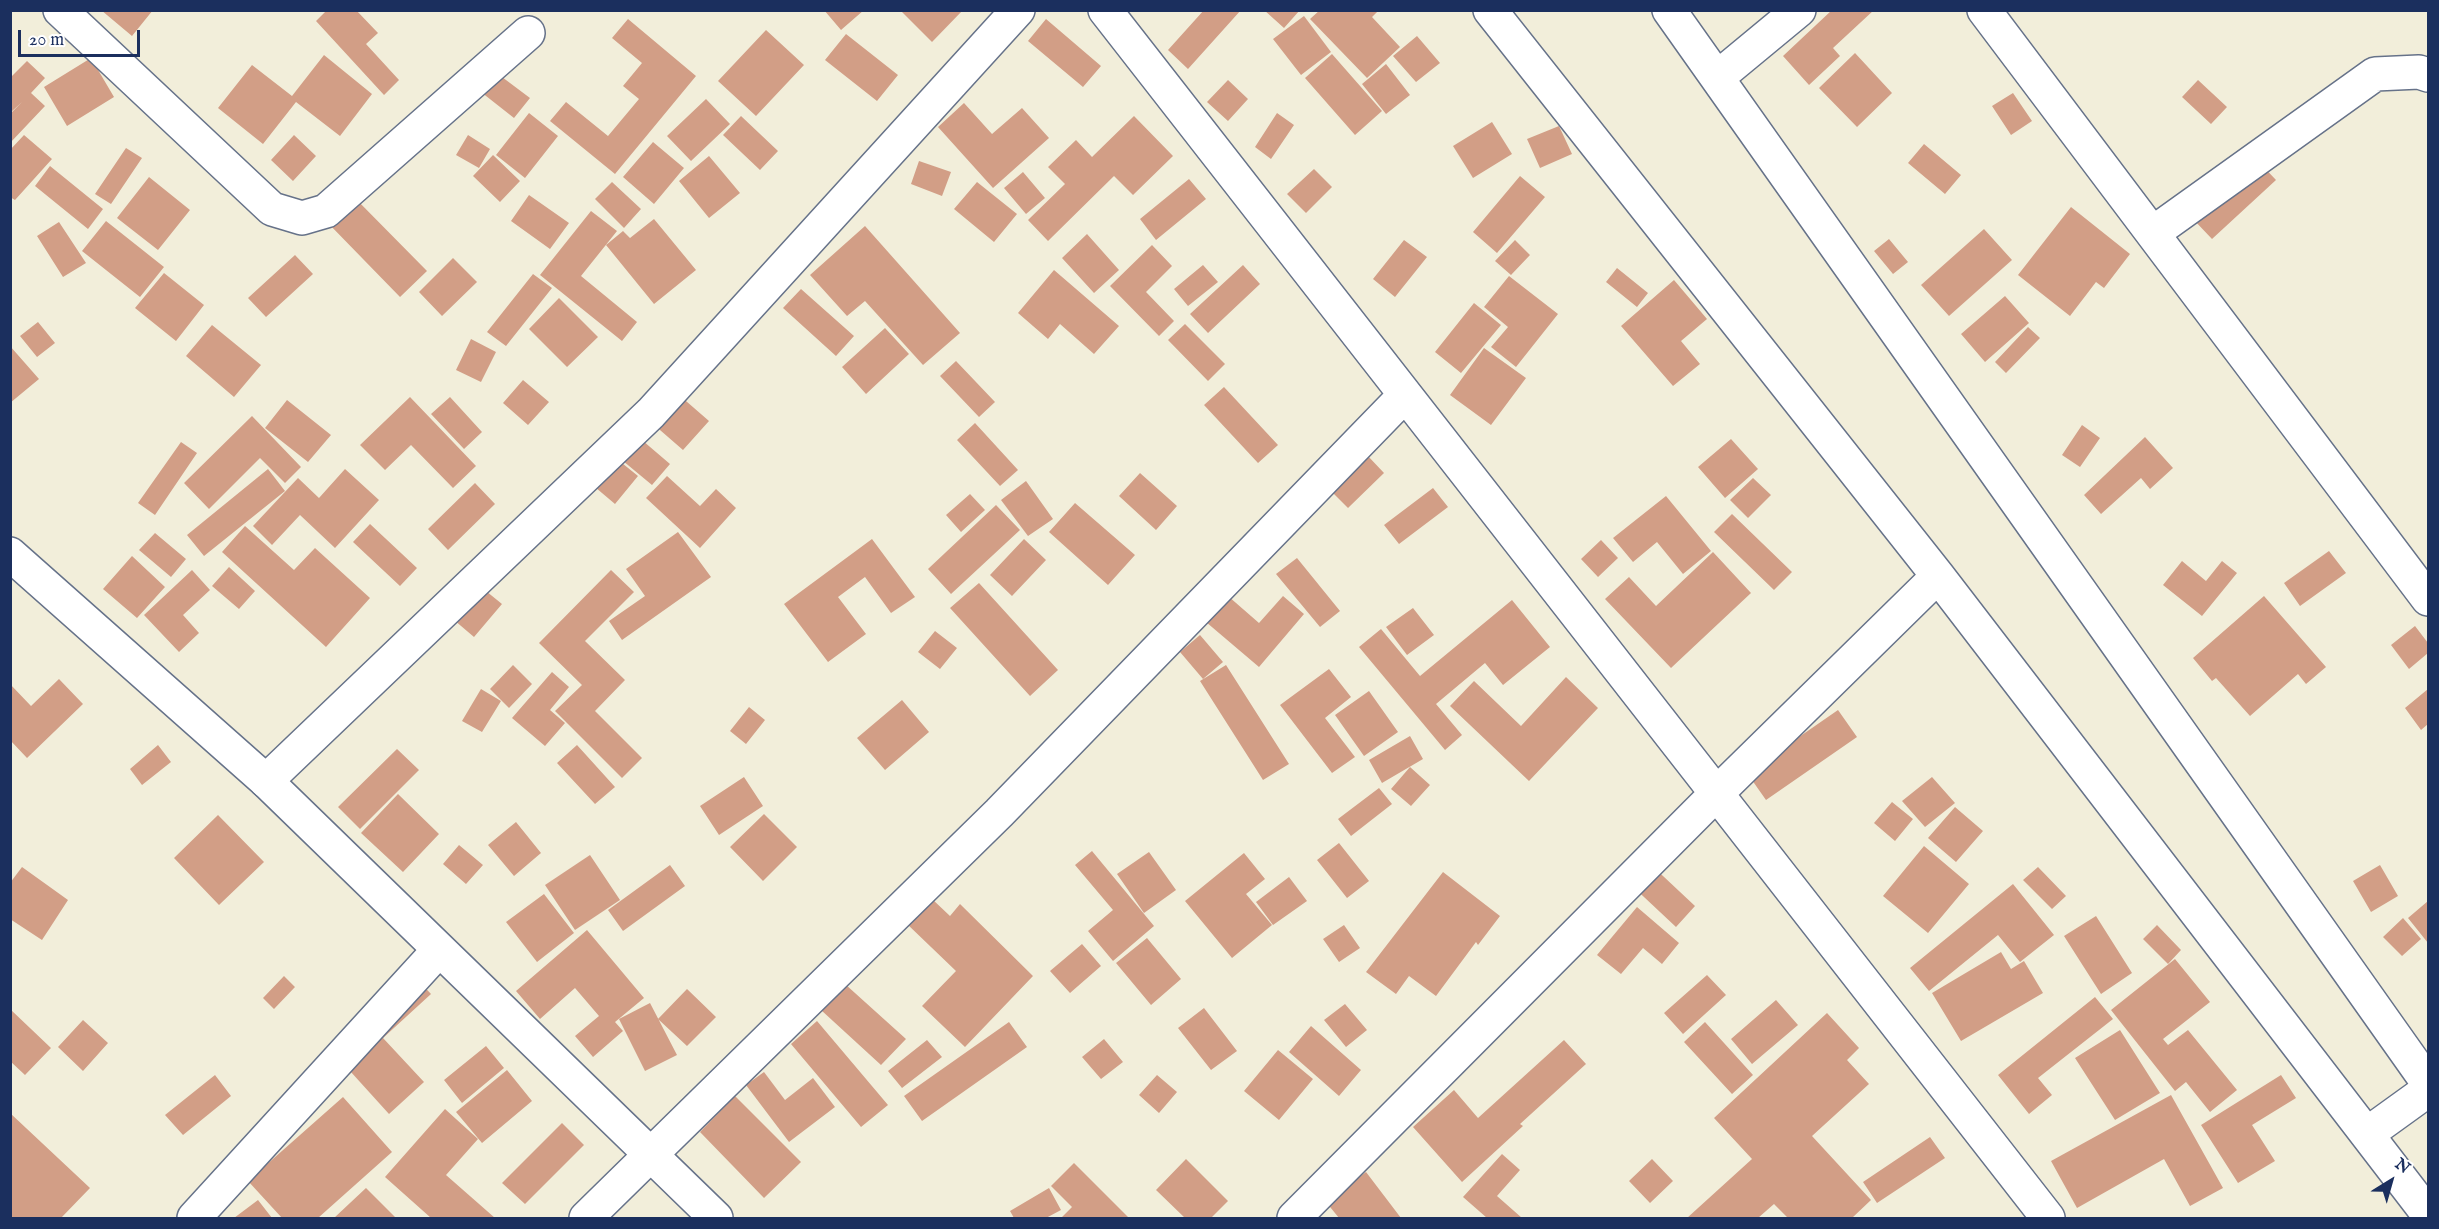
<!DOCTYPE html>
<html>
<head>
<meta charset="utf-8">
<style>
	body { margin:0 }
	#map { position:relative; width:2439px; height:1229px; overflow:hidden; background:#f2eeda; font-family:"IM FELL English",serif }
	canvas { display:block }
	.frame { position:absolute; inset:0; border:12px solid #1b2f5e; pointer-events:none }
	.north { position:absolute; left:2361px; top:1151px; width:60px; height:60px; -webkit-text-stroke:4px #fff; paint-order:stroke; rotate:37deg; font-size:16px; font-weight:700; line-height:24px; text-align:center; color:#1b2f5e }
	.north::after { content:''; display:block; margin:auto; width:21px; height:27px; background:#1b2f5e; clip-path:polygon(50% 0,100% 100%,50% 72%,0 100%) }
	.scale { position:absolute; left:18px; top:30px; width:122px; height:27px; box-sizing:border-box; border:3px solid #1b2f5e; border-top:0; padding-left:8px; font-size:18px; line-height:21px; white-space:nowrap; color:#1b2f5e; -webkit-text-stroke:4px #fff; paint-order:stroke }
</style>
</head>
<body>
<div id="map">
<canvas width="2439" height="1229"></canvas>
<div class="frame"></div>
<div class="north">N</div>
<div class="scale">20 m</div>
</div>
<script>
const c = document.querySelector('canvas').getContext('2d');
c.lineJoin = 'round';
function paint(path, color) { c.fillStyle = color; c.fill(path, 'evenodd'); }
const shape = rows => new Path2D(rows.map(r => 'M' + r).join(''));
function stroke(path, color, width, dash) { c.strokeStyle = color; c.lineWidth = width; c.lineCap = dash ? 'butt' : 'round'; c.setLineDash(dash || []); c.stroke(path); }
paint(shape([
	[101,10,153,10,132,36],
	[327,10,356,10,378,33,366,44,399,80,384,95,316,21],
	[824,10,864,10,841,30],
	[900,10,963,10,932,42],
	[1204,10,1241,10,1188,69,1168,50],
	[1264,10,1300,10,1284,28],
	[1320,10,1379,10,1372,17,1400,47,1367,78,1310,19],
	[1832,10,1874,10,1833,48,1840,56,1809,85,1783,56],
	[1304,16,1331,52,1301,75,1273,39],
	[628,19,696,76,615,174,550,121,566,102,608,136,639,99,623,86,642,63,612,38],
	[1046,19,1101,66,1083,87,1028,41],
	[766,30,804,65,756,116,718,81],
	[846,34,898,75,877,101,825,60],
	[1417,36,1440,63,1416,82,1393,56],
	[1855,53,1892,93,1857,127,1819,88],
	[1332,54,1382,111,1355,135,1305,78],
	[324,55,372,94,340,136,296,102,263,144,218,108,252,65,292,96],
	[91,58,114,97,67,126,44,87],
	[27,61,45,78,31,93,45,106,10,143,10,114,22,102,10,113,10,78],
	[482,62,530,98,514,118,467,81],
	[1386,64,1410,95,1386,114,1362,84],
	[1228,80,1248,99,1228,121,1207,102],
	[2198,80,2227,107,2211,124,2182,97],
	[2013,93,2032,121,2011,135,1992,106],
	[706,99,730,124,691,161,667,136],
	[964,103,992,134,1022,108,1049,138,993,188,938,127],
	[529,113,558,136,525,178,496,155],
	[1277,113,1294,125,1271,159,1255,147],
	[741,116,778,151,760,170,723,135],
	[1134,116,1173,156,1133,195,1114,176,1048,241,1028,220,1065,184,1048,167,1076,140,1092,157],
	[1492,122,1512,154,1473,178,1453,146],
	[1559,126,1572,154,1540,168,1527,139],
	[24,135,52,159,15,200,10,197,10,150],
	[294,135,316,156,293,181,271,160],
	[468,135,490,149,479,168,456,155],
	[653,142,684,168,654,204,623,177],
	[1924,144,1961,175,1945,194,1908,163],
	[126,148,142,158,111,204,95,194],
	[493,155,520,181,500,202,473,176],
	[709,156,740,193,709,218,679,181],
	[2256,159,2276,180,2212,239,2193,219],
	[919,161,951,172,942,196,911,184],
	[50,166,103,209,88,229,35,186],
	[1314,169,1332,187,1306,213,1287,194],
	[1023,172,1045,198,1026,214,1004,188],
	[1520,176,1545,197,1497,253,1473,232],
	[149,177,190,210,158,250,117,218],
	[1189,179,1206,199,1156,240,1140,219],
	[612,182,641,209,624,228,595,199],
	[977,182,1017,214,994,242,954,209],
	[352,195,427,271,400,297,326,221],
	[529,195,569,223,550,249,511,221],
	[2071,207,2130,254,2104,288,2096,282,2070,316,2018,275],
	[591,211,617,231,581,276,637,322,622,341,540,275],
	[654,219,696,270,654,304,606,245,623,231,630,238],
	[106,221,164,267,140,297,82,251],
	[59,222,86,263,63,277,37,236],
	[865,226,960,333,923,365,865,301,847,316,810,275],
	[1984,229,2012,260,1949,316,1921,285],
	[1087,234,1119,270,1094,293,1062,258],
	[1889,239,1908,262,1893,274,1874,251],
	[1404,240,1427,257,1395,297,1373,279],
	[1515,240,1530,255,1511,275,1495,261],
	[1152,245,1172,266,1146,292,1174,321,1159,336,1110,286],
	[295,255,313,274,266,317,248,298],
	[453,258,477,282,442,316,419,292],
	[1203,265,1218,282,1188,306,1174,289],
	[1243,265,1260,284,1208,333,1190,314],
	[1617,268,1648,293,1637,307,1606,282],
	[1054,270,1119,326,1094,354,1060,324,1048,339,1018,313],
	[164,273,204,305,176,341,135,308],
	[533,274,552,288,506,346,487,332],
	[1509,276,1558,314,1516,367,1491,347,1508,327,1484,307],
	[1674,280,1707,319,1681,341,1700,364,1673,386,1621,326],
	[801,289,854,336,836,356,783,308],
	[2005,296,2029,323,1985,362,1961,334],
	[559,298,598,337,567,367,529,329],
	[1474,303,1501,325,1461,373,1435,352],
	[38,322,55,343,37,357,20,336],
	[1185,324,1225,364,1208,381,1168,340],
	[212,325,261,365,234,397,186,356],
	[2028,327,2040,338,2006,373,1995,362],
	[885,328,909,354,866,394,842,367],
	[471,339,496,352,481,382,456,370],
	[10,346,39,379,10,403],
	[1484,348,1526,378,1491,425,1450,395],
	[956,361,995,402,979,417,940,376],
	[523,380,549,402,528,425,503,403],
	[1224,387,1278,445,1258,463,1204,405],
	[671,388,709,421,683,450,645,417],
	[410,397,476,466,453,488,411,445,385,470,360,445],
	[450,397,482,432,464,449,431,414],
	[287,400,331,435,308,462,265,428],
	[252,416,301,467,285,483,260,458,209,509,184,483],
	[975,423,1018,470,1000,486,957,440],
	[2082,425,2100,438,2080,467,2062,455],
	[629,429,670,464,652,485,611,451],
	[2145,437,2173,468,2150,489,2141,478,2101,514,2084,495],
	[1731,439,1758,469,1725,498,1698,467],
	[181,442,197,453,155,515,138,503],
	[612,455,638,476,615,504,589,482],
	[1367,455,1384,473,1348,508,1330,490],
	[268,469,285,491,204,556,187,535],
	[345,469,379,500,335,548,300,515,272,545,253,526,298,478,319,498],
	[1140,473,1177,506,1156,530,1119,496],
	[667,476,700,506,716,489,736,508,700,548,646,498],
	[1753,478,1771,495,1748,518,1730,500],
	[1026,481,1053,519,1028,536,1001,500],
	[475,483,495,504,448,550,428,529],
	[1433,488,1448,507,1399,544,1384,525],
	[970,494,985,510,961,532,946,515],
	[1666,496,1711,551,1683,574,1657,542,1633,562,1613,538],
	[1075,503,1135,555,1108,585,1049,532],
	[996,505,1020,530,951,594,928,569],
	[1732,514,1792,572,1774,590,1714,532],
	[370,524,417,568,400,586,353,542],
	[245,526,294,570,315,548,370,598,326,647,222,552],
	[678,532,711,577,622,640,609,621,645,596,626,569],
	[155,533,186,559,171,577,139,550],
	[872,539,915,597,891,613,865,577,838,597,866,634,828,662,784,604],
	[1024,539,1046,560,1012,596,990,575],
	[1601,540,1618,558,1598,577,1581,559],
	[2329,551,2346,573,2300,606,2284,583],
	[1713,552,1751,593,1671,668,1605,599,1629,577,1656,606],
	[132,556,165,587,137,618,103,589],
	[1297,558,1340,611,1320,627,1276,574],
	[2182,561,2206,581,2222,561,2237,573,2202,616,2163,585],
	[229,567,255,591,239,609,212,586],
	[192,570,210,590,183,615,199,633,179,652,144,615],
	[611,570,634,592,585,641,625,680,595,711,642,758,622,778,555,711,582,685,539,643],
	[979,583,1058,670,1030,696,950,608],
	[481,587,502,604,474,637,454,620],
	[1228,596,1259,623,1283,596,1304,614,1259,667,1206,622],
	[2264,596,2326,667,2306,684,2298,674,2250,716,2216,678,2212,681,2193,658],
	[1512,600,1550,647,1503,685,1485,663,1436,704,1462,735,1445,750,1359,647,1381,629,1420,676],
	[1413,608,1434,635,1407,655,1386,627],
	[2415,626,2428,643,2428,653,2409,669,2391,645],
	[935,631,957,648,940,669,918,652],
	[1200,635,1223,662,1203,679,1180,652],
	[513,665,532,684,509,708,490,689],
	[1226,665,1289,764,1263,780,1200,681],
	[1329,669,1351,697,1325,718,1355,757,1332,773,1280,705],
	[552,672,569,687,550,710,565,723,545,746,512,718],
	[1566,677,1598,708,1529,781,1450,706,1474,681,1521,726],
	[59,679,83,704,27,758,10,740,10,684,31,706],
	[481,689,501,701,482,732,462,721],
	[2428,689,2428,724,2421,730,2405,708],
	[1369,691,1398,732,1364,756,1335,715],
	[902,700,929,732,885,770,857,738],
	[749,707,765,720,746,744,730,731],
	[1838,710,1857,737,1766,800,1747,773],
	[1410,736,1423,759,1382,783,1369,760],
	[158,745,171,762,142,785,130,769],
	[577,745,615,787,595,804,557,763],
	[397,749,419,770,360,829,338,807],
	[1410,767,1430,785,1411,806,1391,789],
	[744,777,763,806,719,835,700,806],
	[1932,777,1955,803,1925,827,1902,801],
	[1379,788,1392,804,1351,836,1338,819],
	[398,794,439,834,403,872,361,833],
	[1892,802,1913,819,1895,841,1874,823],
	[1955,807,1983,831,1956,862,1928,838],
	[764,814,797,847,763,881,730,847],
	[218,815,264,862,219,905,174,858],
	[516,822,541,853,514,876,488,845],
	[1339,843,1369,881,1347,898,1317,860],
	[459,845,483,865,466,884,443,864],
	[1924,846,1969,884,1928,933,1883,896],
	[1092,851,1154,926,1113,961,1088,931,1113,910,1075,865],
	[1149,852,1176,890,1144,913,1117,874],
	[1244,853,1265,879,1246,894,1272,925,1232,958,1185,901],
	[590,855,620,900,575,930,545,885],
	[1647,861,1695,906,1676,927,1628,882],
	[670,865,685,886,623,931,608,910],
	[2380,865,2398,896,2371,912,2353,881],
	[22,867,68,900,42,940,10,919,10,883],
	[2038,867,2066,896,2052,909,2023,880],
	[1443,872,1500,916,1478,945,1476,942,1436,996,1409,976,1396,994,1366,972],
	[1289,877,1307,901,1273,925,1256,902],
	[2013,884,2054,935,2020,962,1998,935,1929,991,1910,968],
	[544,894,574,933,537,962,506,922],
	[931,898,950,916,960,904,1033,976,965,1047,922,1006,956,971,906,923],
	[2428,901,2428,943,2408,918],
	[1637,907,1679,943,1662,964,1643,948,1621,974,1597,955],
	[2096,916,2132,973,2101,994,2064,936],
	[2403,918,2421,939,2402,956,2383,937],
	[1344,925,1360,948,1339,962,1323,939],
	[2157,925,2181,950,2168,964,2143,939],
	[587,930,644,998,615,1022,623,1031,593,1057,575,1036,599,1016,575,988,540,1019,516,991],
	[1147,938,1181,979,1151,1005,1116,963],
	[1082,944,1101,966,1070,993,1050,971],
	[2001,952,2011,969,2024,961,2043,993,1961,1041,1932,993],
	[2175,959,2210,1002,2163,1039,2168,1045,2188,1030,2237,1090,2210,1112,2186,1082,2175,1091,2111,1010],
	[413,975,431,994,383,1038,424,1082,389,1114,331,1050],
	[1707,975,1726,995,1683,1034,1664,1013],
	[284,976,295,987,274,1009,263,998],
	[845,984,906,1039,881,1065,821,1010],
	[687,989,716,1017,687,1046,658,1019],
	[2095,997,2113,1019,2038,1078,2052,1095,2029,1114,1998,1075],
	[1776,1000,1798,1025,1752,1064,1731,1039],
	[650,1003,677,1055,645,1071,619,1019],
	[1345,1004,1367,1030,1346,1047,1324,1020],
	[1204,1008,1237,1051,1211,1070,1178,1028],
	[10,1009,51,1048,25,1075,10,1061],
	[1827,1013,1859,1048,1847,1060,1869,1084,1812,1136,1871,1200,1852,1218,1788,1218,1774,1204,1758,1218,1687,1218,1752,1159,1714,1118],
	[83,1020,108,1043,83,1071,58,1047],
	[817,1021,888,1105,861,1127,791,1044],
	[1009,1022,1027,1047,922,1121,904,1096],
	[1705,1022,1753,1075,1732,1094,1684,1042],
	[1311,1026,1361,1070,1339,1096,1289,1052],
	[2120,1030,2160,1093,2115,1120,2075,1058],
	[1104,1039,1123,1062,1101,1079,1082,1057],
	[927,1040,942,1057,902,1088,888,1071],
	[1564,1040,1586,1064,1520,1124,1523,1126,1462,1182,1413,1127,1454,1090,1478,1118],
	[486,1046,504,1068,462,1103,444,1080],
	[1278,1050,1313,1079,1279,1120,1244,1091],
	[507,1070,532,1101,482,1143,456,1112],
	[764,1072,785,1100,813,1078,835,1107,789,1142,746,1085],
	[215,1075,231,1096,183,1135,165,1115],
	[1157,1075,1177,1092,1159,1113,1139,1095],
	[2281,1075,2296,1098,2252,1125,2275,1161,2238,1183,2201,1125],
	[2171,1095,2223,1188,2190,1206,2164,1159,2077,1208,2051,1161],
	[735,1096,801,1162,764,1198,700,1132],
	[343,1097,392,1152,318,1218,282,1218,248,1181],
	[445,1109,478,1139,446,1175,495,1218,431,1218,385,1177],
	[10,1113,90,1188,61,1218,10,1218],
	[562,1123,584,1145,525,1204,502,1183],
	[1930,1137,1945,1158,1877,1203,1863,1182],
	[1502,1154,1520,1170,1497,1196,1522,1218,1487,1218,1463,1197],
	[1186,1159,1228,1201,1211,1218,1185,1218,1156,1190],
	[1652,1159,1673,1181,1650,1203,1629,1181],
	[1074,1163,1129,1218,1061,1218,1072,1207,1051,1186],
	[1366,1172,1401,1218,1339,1218,1326,1202],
	[366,1188,396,1218,334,1218],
	[1049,1188,1061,1210,1046,1218,1014,1218,1010,1211],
	[258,1200,272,1218,234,1218]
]), '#d29e86');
const minor = shape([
	[60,10,272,209,302,218,326,211,528,33],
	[1105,10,2048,1218],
	[1490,10,1938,576,2428,1214],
	[1669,10,2428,1083],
	[1718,77,1799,10],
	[2153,233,2375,74,2419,72,2428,75],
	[266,781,651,413,1018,10],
	[2367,1134,2428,1090],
	[194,1218,438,951],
	[586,1218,999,813,1405,395],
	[1294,1218,1716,794,1938,576]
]);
const tertiary = shape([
	[1984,10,2428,599],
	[10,554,266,781,716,1218]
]);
stroke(minor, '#667289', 36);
stroke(tertiary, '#667289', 36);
stroke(minor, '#fff', 33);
stroke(tertiary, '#fff', 33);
</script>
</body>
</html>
